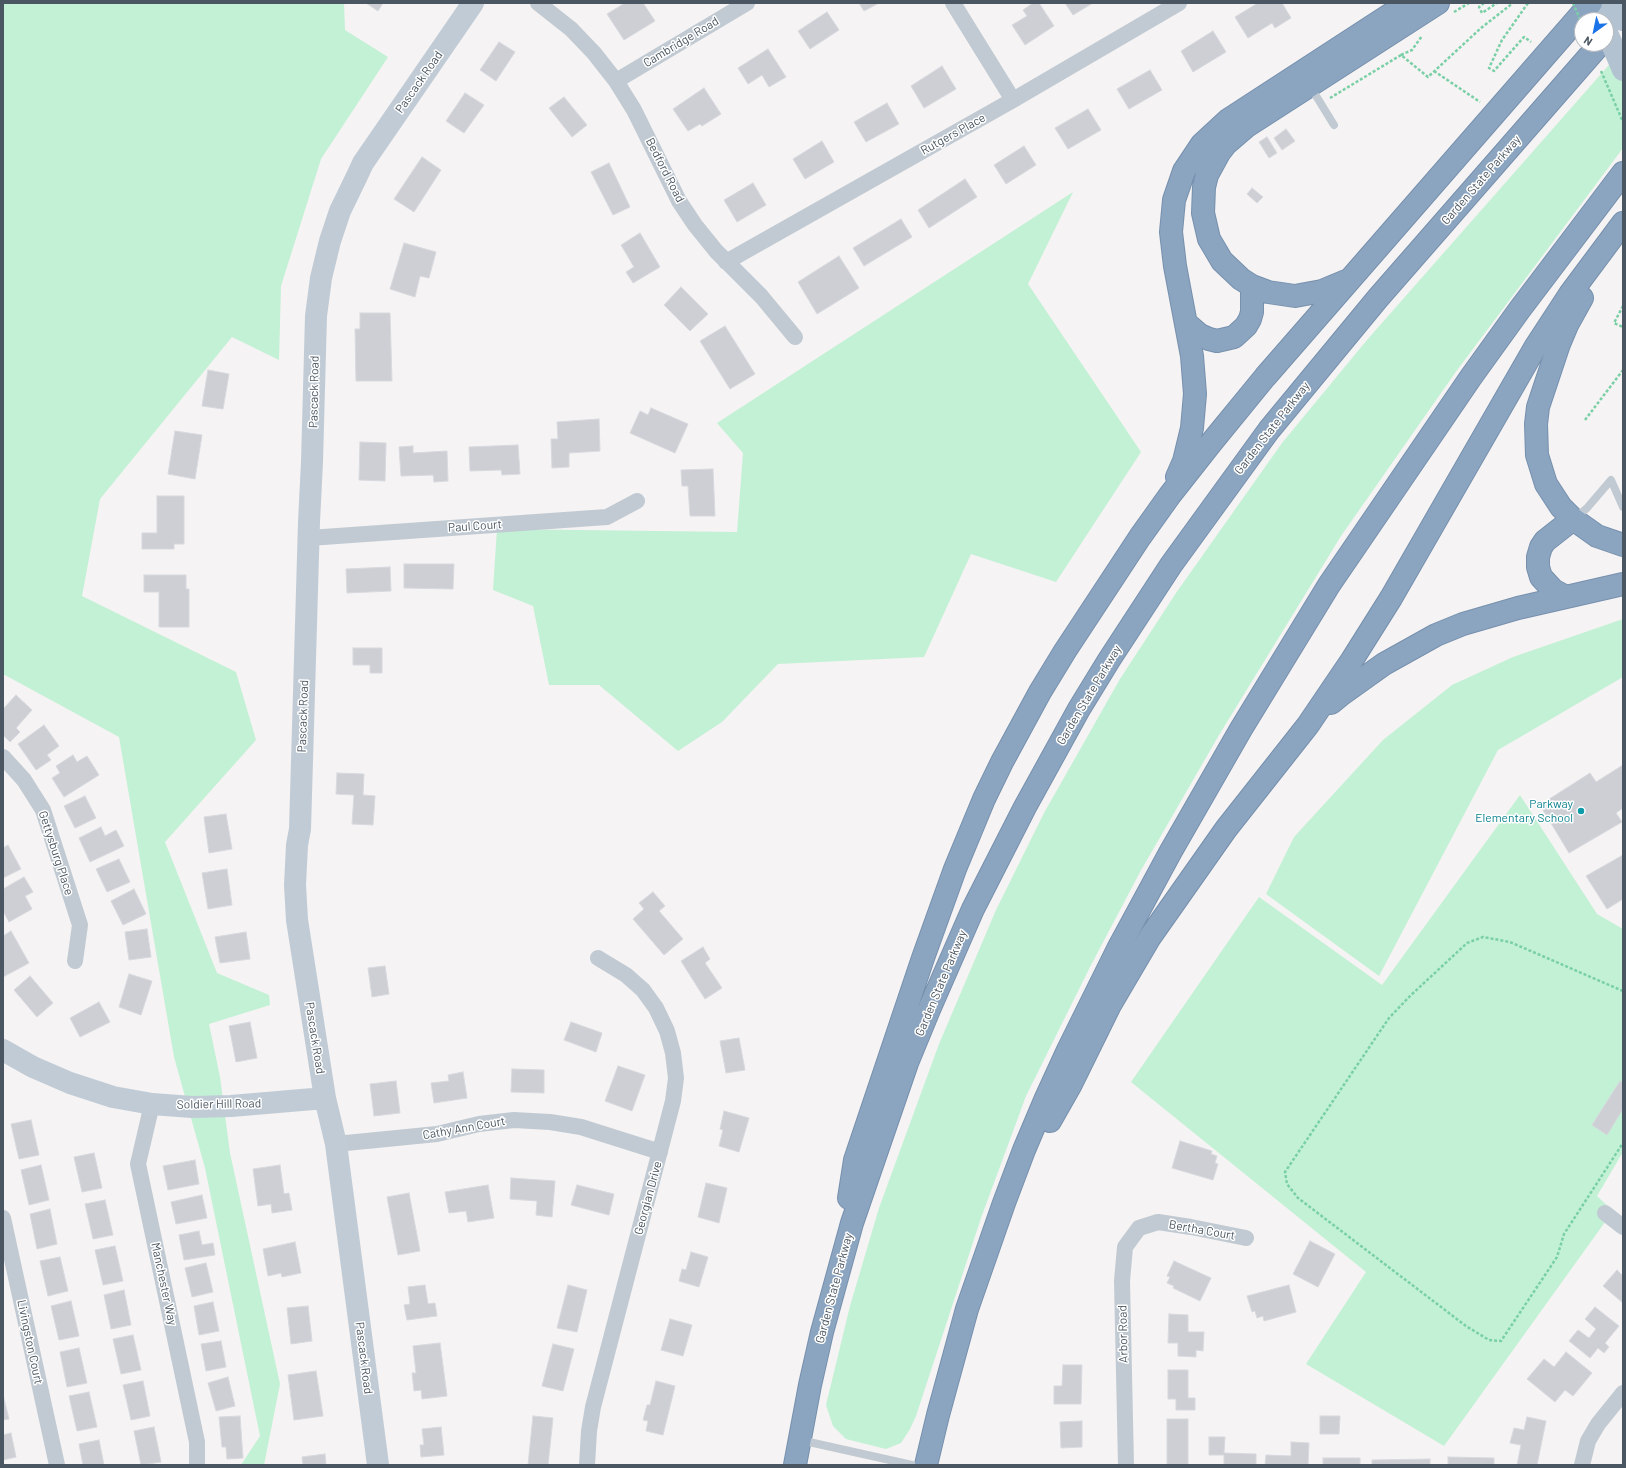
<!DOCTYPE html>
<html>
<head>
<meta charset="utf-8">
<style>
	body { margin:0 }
	#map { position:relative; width:1626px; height:1468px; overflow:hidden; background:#f5f3f3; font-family:Barlow,sans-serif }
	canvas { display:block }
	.frame { position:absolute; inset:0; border:4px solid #4a5661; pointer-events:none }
	.north { position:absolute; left:1574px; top:12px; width:40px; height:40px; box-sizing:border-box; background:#fff; border:1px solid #b7bbc0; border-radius:50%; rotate:213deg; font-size:11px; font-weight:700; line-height:16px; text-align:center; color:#4a5661 }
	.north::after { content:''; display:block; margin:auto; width:14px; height:18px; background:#1a73e8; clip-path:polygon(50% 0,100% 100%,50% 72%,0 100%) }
</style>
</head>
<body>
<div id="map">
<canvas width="1626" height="1468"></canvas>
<div class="frame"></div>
<div class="north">N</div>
</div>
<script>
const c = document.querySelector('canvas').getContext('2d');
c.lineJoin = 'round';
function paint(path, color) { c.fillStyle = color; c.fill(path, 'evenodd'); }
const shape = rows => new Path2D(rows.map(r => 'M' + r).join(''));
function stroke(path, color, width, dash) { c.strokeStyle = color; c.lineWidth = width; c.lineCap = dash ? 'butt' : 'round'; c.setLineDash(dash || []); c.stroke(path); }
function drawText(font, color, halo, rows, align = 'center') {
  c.font = font + ' Barlow,sans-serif'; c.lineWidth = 3; c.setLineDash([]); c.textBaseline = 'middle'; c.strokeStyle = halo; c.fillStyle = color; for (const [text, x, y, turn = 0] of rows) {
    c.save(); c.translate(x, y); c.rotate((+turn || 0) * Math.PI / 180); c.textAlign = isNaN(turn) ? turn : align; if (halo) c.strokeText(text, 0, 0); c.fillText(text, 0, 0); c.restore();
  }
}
paint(shape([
	[3,3,344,3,345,30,388,57,321,159,281,286,279,360,232,337,100,499,82,596,236,672,256,740,165,842,217,973,269,995,270,1005,209,1024,220,1077,230,1153,280,1384,264,1465,241,1465,260,1436,205,1168,174,1057,119,737,3,674],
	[1623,49,1623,148,1455,373,1341,536,1219,735,1140,872,1090,967,1026,1096,981,1218,916,1416,910,1429,901,1443,886,1449,846,1439,833,1426,826,1405,850,1306,879,1208,939,1044,996,910,1044,813,1120,679,1176,593,1282,443,1367,340],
	[1073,192,1028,284,1141,452,1056,582,971,554,924,657,778,664,722,722,678,751,599,685,549,685,533,606,493,590,497,529,737,532,743,453,717,423],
	[1623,619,1623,677,1498,750,1379,976,1266,894,1294,837,1383,740,1452,685,1513,657],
	[1520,795,1597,914,1623,929,1623,1152,1597,1196,1613,1211,1444,1446,1306,1364,1366,1272,1131,1082,1259,897,1382,985]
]), '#c3f1d5');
const building = shape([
	[366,3,383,3,378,11,366,3],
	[625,3,643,3,655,21,624,40,607,14,625,3],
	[859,3,879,3,864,11,859,3],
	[1033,3,1039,3,1054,26,1025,45,1012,25,1027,16,1023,10,1033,3],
	[1065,3,1093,3,1073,15,1065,3],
	[1258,3,1282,3,1291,18,1275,28,1272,23,1248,38,1235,17,1258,3],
	[827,12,839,30,810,49,798,31,827,12],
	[1213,31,1226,52,1193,72,1181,51,1213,31],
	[499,42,515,52,496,81,480,70,499,42],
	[768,49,786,77,769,87,762,75,748,84,738,68,768,49],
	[942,66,956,89,924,108,911,86,942,66],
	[1150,70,1162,90,1129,109,1117,89,1150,70],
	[704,88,721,114,702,126,700,124,688,131,673,109,704,88],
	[465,93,484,105,464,133,446,121,465,93],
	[564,97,587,125,572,137,549,108,564,97],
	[887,103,899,124,866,142,854,122,887,103],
	[1088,109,1101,130,1068,149,1055,128,1088,109],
	[1286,129,1295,141,1282,150,1274,138,1286,129],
	[1267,137,1277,153,1269,158,1259,142,1267,137],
	[822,141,834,162,805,179,793,159,822,141],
	[1024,146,1036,165,1006,184,994,165,1024,146],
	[422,157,441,170,414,212,394,199,422,157],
	[609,163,630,207,613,215,591,172,609,163],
	[965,179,977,197,929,228,918,210,965,179],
	[753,183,766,205,737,222,724,200,753,183],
	[1252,188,1263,197,1257,203,1247,194,1252,188],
	[901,219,912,237,864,266,853,248,901,219],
	[640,233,660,267,633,283,626,272,634,267,621,245,640,233],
	[404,243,436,252,429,278,420,276,415,297,390,289,404,243],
	[839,256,859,288,817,314,798,282,839,256],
	[681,287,708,314,690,331,664,305,681,287],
	[360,313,390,313,392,381,356,381,355,329,360,329,360,313],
	[725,326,755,374,730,389,700,341,725,326],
	[208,370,229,374,223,409,202,406,208,370],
	[651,408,688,424,675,453,630,433,640,411,648,415,651,408],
	[599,419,600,451,569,453,569,467,552,468,551,439,558,439,557,422,599,419],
	[175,431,202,435,195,479,168,474,175,431],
	[360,442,386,443,385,481,359,480,360,442],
	[518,445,520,474,502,475,501,470,470,471,469,447,518,445],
	[413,446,413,453,447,451,448,481,434,482,433,475,401,476,399,447,413,446],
	[713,469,715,516,690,516,688,486,682,486,681,470,713,469],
	[157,496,184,496,184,544,174,544,174,549,142,549,142,533,157,533,157,496],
	[404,564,454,564,453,589,404,588,404,564],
	[390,567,391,591,347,593,346,569,390,567],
	[144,575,186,575,186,589,189,589,189,627,159,627,159,592,144,592,144,575],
	[353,648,382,648,382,673,370,673,370,665,353,665,353,648],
	[16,695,32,710,16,728,20,732,10,742,3,735,3,709,16,695],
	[44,725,59,746,47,755,51,760,36,770,18,744,44,725],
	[73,755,77,762,87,756,99,775,64,797,52,778,60,773,56,766,73,755],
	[1623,765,1623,808,1616,813,1622,822,1569,853,1540,805,1590,773,1596,782,1623,765],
	[337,773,364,774,363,795,375,796,373,825,352,824,354,795,336,794,337,773],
	[85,796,96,818,75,828,64,806,85,796],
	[226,814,232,849,209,853,204,817,226,814],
	[101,827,105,836,116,830,124,846,90,862,79,838,101,827],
	[8,845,21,869,3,878,3,848,8,845],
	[1623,855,1623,899,1607,909,1586,876,1623,855],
	[119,859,130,882,107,892,96,869,119,859],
	[227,869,232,905,208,909,202,873,227,869],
	[24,877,33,892,25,896,32,909,9,922,3,911,3,889,24,877],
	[134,889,146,914,123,925,111,901,134,889],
	[653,892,665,906,659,911,683,939,664,955,633,919,644,909,639,903,653,892],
	[147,929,151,957,129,960,125,932,147,929],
	[11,931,29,963,3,977,3,936,11,931],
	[246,932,250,959,220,963,215,937,246,932],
	[703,947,710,959,705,963,722,988,705,999,681,961,703,947],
	[385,966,389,994,372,997,368,968,385,966],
	[129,974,152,981,141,1015,119,1007,129,974],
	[30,976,53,1003,37,1017,14,990,30,976],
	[99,1002,110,1022,80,1037,70,1018,99,1002],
	[250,1022,257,1058,236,1062,229,1026,250,1022],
	[571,1022,602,1033,596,1052,564,1040,571,1022],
	[739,1038,745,1070,726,1073,720,1041,739,1038],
	[618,1066,645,1075,632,1111,605,1101,618,1066],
	[512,1069,544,1070,544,1093,511,1092,512,1069],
	[463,1072,467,1098,434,1103,431,1083,449,1081,448,1075,463,1072],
	[396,1081,400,1113,374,1116,370,1084,396,1081],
	[1620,1081,1623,1083,1623,1109,1607,1135,1592,1125,1620,1081],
	[724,1111,749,1118,739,1152,719,1146,723,1130,720,1129,724,1111],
	[31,1120,39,1155,19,1159,11,1124,31,1120],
	[1180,1141,1212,1151,1211,1154,1217,1156,1215,1163,1218,1164,1213,1180,1172,1168,1180,1141],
	[94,1153,102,1188,82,1192,74,1157,94,1153],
	[195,1160,199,1184,168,1190,163,1166,195,1160],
	[41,1165,49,1200,29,1205,21,1170,41,1165],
	[280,1165,284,1194,289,1193,292,1210,272,1213,271,1204,258,1206,253,1169,280,1165],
	[511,1178,555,1181,552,1217,536,1215,537,1201,510,1199,511,1178],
	[706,1183,727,1188,719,1223,698,1217,706,1183],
	[488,1185,494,1218,468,1222,466,1211,449,1213,445,1192,488,1185],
	[577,1185,614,1194,609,1215,571,1205,577,1185],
	[409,1193,420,1251,398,1255,387,1197,409,1193],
	[202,1195,207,1218,176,1224,171,1202,202,1195],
	[105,1200,113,1235,93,1239,85,1204,105,1200],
	[50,1209,57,1244,37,1249,30,1214,50,1209],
	[199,1231,202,1245,213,1243,215,1255,184,1260,179,1235,199,1231],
	[1310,1241,1335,1254,1318,1287,1293,1274,1310,1241],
	[295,1242,301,1273,282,1277,281,1273,268,1276,263,1249,295,1242],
	[115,1246,123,1281,103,1285,95,1250,115,1246],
	[691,1252,708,1257,699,1287,679,1281,682,1269,686,1270,691,1252],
	[60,1257,68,1291,48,1296,40,1261,60,1257],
	[1174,1261,1211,1278,1200,1301,1173,1288,1174,1286,1167,1283,1170,1277,1167,1276,1174,1261],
	[206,1263,213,1292,192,1297,185,1268,206,1263],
	[1617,1270,1623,1276,1623,1303,1603,1286,1617,1270],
	[425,1285,428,1304,435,1303,437,1316,407,1320,404,1305,410,1304,408,1287,425,1285],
	[568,1285,587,1290,577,1332,557,1328,568,1285],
	[1289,1285,1296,1312,1264,1321,1263,1316,1257,1318,1255,1311,1252,1312,1247,1296,1289,1285],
	[124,1290,131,1325,111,1329,104,1295,124,1290],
	[71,1301,79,1336,59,1340,51,1306,71,1301],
	[213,1302,219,1331,199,1335,194,1306,213,1302],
	[308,1306,312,1341,291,1344,287,1308,308,1306],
	[1595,1307,1619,1326,1605,1343,1609,1347,1604,1353,1598,1348,1590,1358,1569,1341,1578,1330,1589,1338,1596,1329,1585,1319,1595,1307],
	[1169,1314,1188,1315,1188,1332,1204,1332,1203,1351,1196,1350,1196,1357,1178,1356,1178,1343,1168,1343,1169,1314],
	[670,1319,692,1325,683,1356,661,1350,670,1319],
	[133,1335,141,1370,121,1374,113,1339,133,1335],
	[221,1341,226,1367,206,1371,201,1344,221,1341],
	[440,1343,447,1396,422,1399,421,1390,414,1391,412,1373,416,1373,413,1346,440,1343],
	[553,1344,574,1349,563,1391,542,1386,553,1344],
	[79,1348,87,1383,67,1387,60,1352,79,1348],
	[1566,1352,1592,1373,1573,1396,1565,1390,1555,1402,1527,1379,1544,1359,1554,1367,1566,1352],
	[1063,1365,1082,1365,1081,1404,1054,1404,1054,1386,1062,1386,1063,1365],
	[1168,1370,1188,1370,1188,1398,1195,1398,1195,1410,1176,1410,1176,1399,1168,1399,1168,1370],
	[316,1371,323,1416,294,1420,288,1375,316,1371],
	[228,1377,235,1406,216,1411,208,1383,228,1377],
	[143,1381,150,1416,131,1420,123,1385,143,1381],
	[656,1381,675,1386,663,1435,646,1431,648,1421,643,1420,647,1405,650,1405,656,1381],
	[89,1392,97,1427,77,1431,69,1396,89,1392],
	[3,1395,9,1419,3,1420,3,1395],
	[240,1416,243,1458,227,1459,226,1447,222,1447,219,1417,240,1416],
	[533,1416,553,1418,548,1465,528,1465,533,1416],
	[1320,1416,1340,1416,1339,1434,1320,1434,1320,1416],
	[1527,1417,1546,1421,1537,1465,1517,1465,1521,1445,1510,1443,1514,1428,1524,1430,1527,1417],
	[1167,1419,1188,1419,1188,1465,1167,1465,1167,1419],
	[1082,1421,1082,1447,1061,1448,1060,1422,1082,1421],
	[154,1427,161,1462,141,1465,134,1431,154,1427],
	[441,1427,444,1455,421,1457,420,1445,424,1445,422,1429,441,1427],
	[11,1433,16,1457,3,1460,3,1435,11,1433],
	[1209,1437,1225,1437,1224,1453,1256,1454,1256,1465,1224,1465,1224,1455,1209,1455,1209,1437],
	[99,1440,104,1465,83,1465,79,1444,99,1440],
	[1291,1442,1309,1443,1308,1465,1265,1465,1266,1455,1291,1456,1291,1442],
	[325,1454,326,1465,303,1465,302,1457,325,1454],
	[1448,1457,1494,1458,1494,1465,1448,1465,1448,1457],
	[1323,1458,1360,1458,1360,1465,1323,1465,1323,1458],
	[1430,1459,1430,1465,1372,1465,1372,1460,1430,1459]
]);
paint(building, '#cdcfd5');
stroke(building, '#d7d9de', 1);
const highway = shape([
	[1346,281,1322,291,1295,296,1268,292,1252,286,1241,279,1222,261,1209,239,1203,213,1204,187,1207,175,1219,153,1226,144,1247,126,1438,3],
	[1582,298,1567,325,1559,344,1538,407,1536,424,1537,455,1546,484,1561,507,1573,519,1597,536,1623,545],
	[1186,323,1200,335,1209,339,1217,341,1234,337,1246,326,1250,319,1252,312,1252,286],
	[1177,477,1184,461,1192,428,1195,394,1192,356,1175,266,1171,232,1174,200,1184,171,1202,144,1228,120,1408,3],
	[1566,597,1553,590,1541,577,1538,567,1538,557,1541,547,1545,541,1573,519],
	[1331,703,1342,694,1384,664,1436,635,1463,624,1518,608,1623,584],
	[1050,1121,1071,1084,1110,1005,1150,937,1226,829,1308,725,1352,660,1391,598,1536,346,1570,294,1623,223],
	[849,1198,855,1160,923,958,955,869,984,799,1002,762,1040,692,1065,651,1140,537,1170,495,1211,443,1265,377,1591,3],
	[795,1465,810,1385,822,1332,852,1223,907,1063,928,1012,973,909,1025,807,1079,709,1109,660,1171,565,1269,430,1378,298,1600,44],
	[926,1465,938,1415,967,1309,1004,1203,1024,1150,1046,1098,1068,1050,1118,949,1171,851,1241,729,1329,585,1471,377,1520,309,1623,173]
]);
stroke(highway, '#7690ad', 24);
stroke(shape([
	[1484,3,1479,7,1482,13,1497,3],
	[1528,3,1502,40,1489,68,1494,71,1524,37,1531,42],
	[1454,12,1469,3],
	[1401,55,1412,50,1422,36],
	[1434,71,1480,102],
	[1330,98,1401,55,1428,77,1481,28,1513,3],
	[1623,306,1614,323,1623,327],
	[1585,420,1623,370],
	[1623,991,1510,942,1483,937,1467,943,1410,996,1389,1018,1285,1172,1287,1184,1298,1198,1466,1326,1489,1340,1501,1341,1557,1257,1564,1234,1623,1143]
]), '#7ad0a6', 2.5, [3, 2]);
stroke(shape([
	[1310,86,1334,125],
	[1574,519,1587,508,1611,480,1623,507],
	[800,1440,912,1465]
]), '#c1cad2', 8);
stroke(shape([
	[538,3,571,29,594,53,616,81,634,110,679,201,695,225,716,251,761,296,795,337],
	[953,3,1013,100],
	[616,81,747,3],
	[726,262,1013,100,1179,3],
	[309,538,607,517,637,501],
	[3,757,24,780,43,810,80,925,75,961],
	[152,1104,138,1164,197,1442,197,1465],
	[336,1144,437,1134,479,1124,514,1120,550,1122,581,1127,660,1152],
	[1605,1213,1623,1227],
	[3,1218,57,1465],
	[587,1465,589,1431,593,1407,673,1101,676,1078,673,1053,667,1031,656,1008,643,990,626,975,598,958],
	[1126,1465,1122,1281,1125,1247,1139,1228,1158,1222,1191,1227,1246,1238],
	[1582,1465,1588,1441,1598,1424,1623,1393]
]), '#c1cad2', 16);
stroke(shape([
	[3,1050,33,1067,70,1083,113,1097,152,1104,192,1107,231,1106,325,1098],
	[378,1465,336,1144,325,1098,297,920,295,885,297,845,300,829,309,522,312,462,316,316,321,278,330,241,340,211,357,176,363,163,473,3]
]), '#c1cbd6', 22);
stroke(shape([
	[1594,3,1602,20]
]), '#b3c2d1', 22);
stroke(highway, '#8ba5c1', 22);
stroke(shape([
	[1573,3,1582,24],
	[1601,71,1623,122]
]), '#7ad0a6', 2.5, [3, 2]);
stroke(shape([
	[1616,3,1623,20],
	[1606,30,1623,70]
]), '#b3c2d1', 22);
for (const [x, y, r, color] of [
	[1581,811,4,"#0f9aa8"]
]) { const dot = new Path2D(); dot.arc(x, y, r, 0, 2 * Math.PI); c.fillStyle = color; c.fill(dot); stroke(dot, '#fff', 1.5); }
drawText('12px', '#4a5661', '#fff', [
	["Cambridge Road",681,42,-31],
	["Pascack Road",419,82,-55],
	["Rutgers Place",953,134,-29],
	["Bedford Road",665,170,63],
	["Garden State Parkway",1481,180,-49],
	["Pascack Road",314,392,-89],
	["Garden State Parkway",1272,428,-52],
	["Paul Court",475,526,-4],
	["Garden State Parkway",1089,695,-59],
	["Pascack Road",303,716,-88],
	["Gettysburg Place",56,853,72],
	["Garden State Parkway",941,983,-67],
	["Pascack Road",315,1038,81],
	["Soldier Hill Road",219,1104,-1],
	["Cathy Ann Court",464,1128,-10],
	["Georgian Drive",648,1198,-75],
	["Bertha Court",1202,1230,10],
	["Manchester Way",164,1284,78],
	["Garden State Parkway",834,1288,-75],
	["Arbor Road",1123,1334,-91],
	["Livingston Court",30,1342,78],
	["Pascack Road",364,1358,83]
]);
drawText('12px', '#0d838f', '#fff', [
	["Parkway",1573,804],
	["Elementary School",1573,818]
], 'right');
</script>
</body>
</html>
